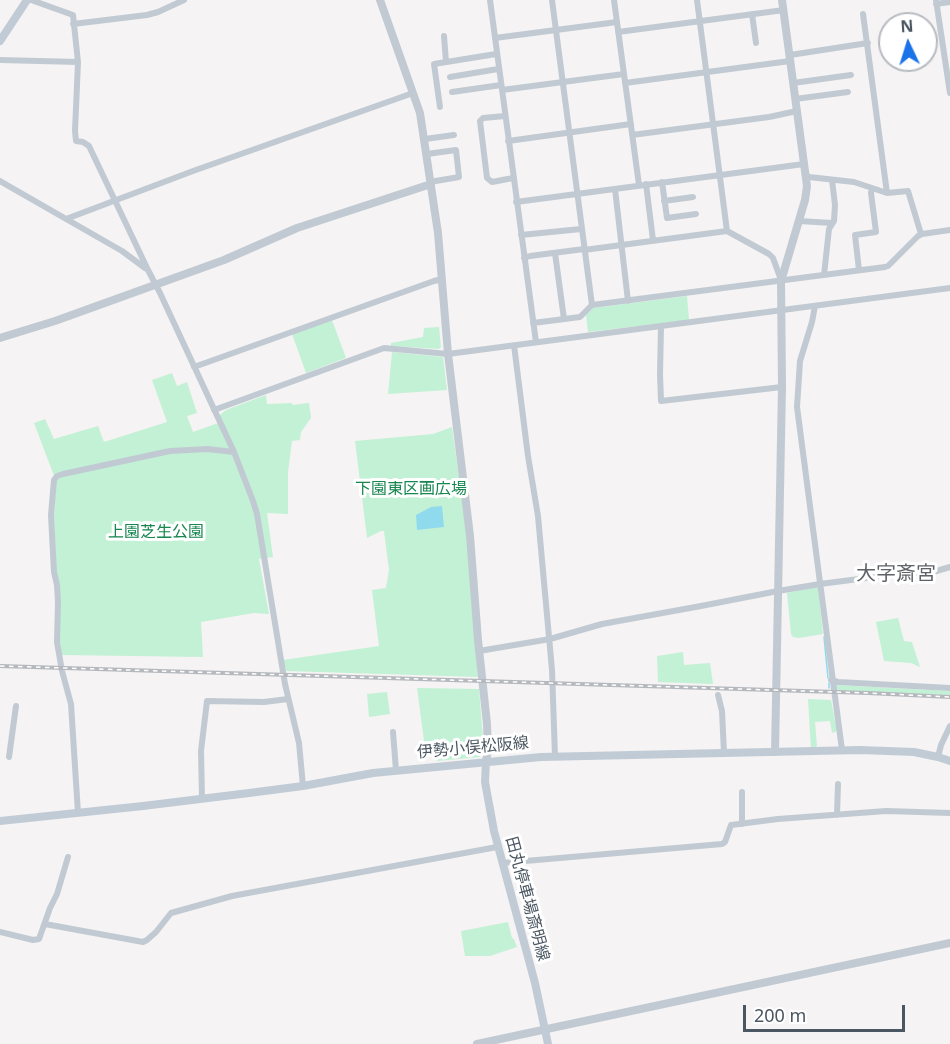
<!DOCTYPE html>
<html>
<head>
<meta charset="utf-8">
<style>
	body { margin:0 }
	#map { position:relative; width:950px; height:1044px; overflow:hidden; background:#f5f3f3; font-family:"Noto Sans",sans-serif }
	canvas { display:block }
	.north { position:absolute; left:878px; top:12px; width:60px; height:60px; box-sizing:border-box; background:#fff; border:2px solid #b7bbc0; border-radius:50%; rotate:356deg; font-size:16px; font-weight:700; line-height:24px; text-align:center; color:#4a5661 }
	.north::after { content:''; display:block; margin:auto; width:21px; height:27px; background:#1a73e8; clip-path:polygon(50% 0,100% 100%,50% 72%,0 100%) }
	.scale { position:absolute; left:743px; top:1005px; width:162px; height:27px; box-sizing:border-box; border:3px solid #4a5661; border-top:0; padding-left:8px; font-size:18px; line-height:21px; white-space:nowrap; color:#4a5661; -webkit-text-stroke:4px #fff; paint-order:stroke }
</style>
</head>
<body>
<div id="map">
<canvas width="950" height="1044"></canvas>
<div class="north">N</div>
<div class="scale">200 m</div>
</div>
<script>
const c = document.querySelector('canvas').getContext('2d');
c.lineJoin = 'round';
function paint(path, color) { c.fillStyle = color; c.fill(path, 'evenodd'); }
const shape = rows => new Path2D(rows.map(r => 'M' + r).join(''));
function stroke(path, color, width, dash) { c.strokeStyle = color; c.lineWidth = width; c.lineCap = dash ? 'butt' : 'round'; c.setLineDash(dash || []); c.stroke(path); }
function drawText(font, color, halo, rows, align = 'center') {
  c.font = font + ' "Noto Sans","Noto Sans JP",sans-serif'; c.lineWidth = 6; c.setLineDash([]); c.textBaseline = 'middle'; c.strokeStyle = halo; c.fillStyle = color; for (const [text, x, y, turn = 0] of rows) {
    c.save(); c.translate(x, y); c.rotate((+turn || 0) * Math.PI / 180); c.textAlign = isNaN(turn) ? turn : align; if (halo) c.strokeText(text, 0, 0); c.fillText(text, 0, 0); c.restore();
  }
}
paint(shape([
	[687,296,689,320,588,332,586,315,593,308],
	[332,320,346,358,306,373,292,334],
	[439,327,441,347,439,349,391,346,391,343,423,337,424,328],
	[392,352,443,357,447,390,388,394],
	[172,373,177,386,187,382,197,413,187,416,193,432,221,422,220,415,226,410,266,395,267,404,292,403,292,405,309,403,311,418,301,432,300,440,292,441,288,472,288,514,267,513,273,557,259,559,269,614,254,613,201,622,203,657,62,655,59,636,54,516,56,481,34,423,45,419,54,439,98,426,104,442,167,422,152,380],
	[452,427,466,528,478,677,286,671,283,660,379,646,372,590,386,588,389,570,384,531,381,531,367,538,355,441,433,434],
	[818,586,823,634,799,638,793,637,791,634,787,593],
	[898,618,904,641,912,642,920,667,911,663,884,661,876,622],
	[683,652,684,665,710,663,713,684,658,682,657,656],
	[836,685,950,691,950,695,842,692,836,691],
	[417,688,479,689,484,751,480,757,437,761,436,747,425,748],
	[387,692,390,714,369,717,367,694],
	[808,699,831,700,837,731,832,733,830,721,815,722,817,746,811,749],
	[508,922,512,938,514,939,517,947,490,956,465,956,461,931]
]), '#c3f1d5');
paint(shape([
	[442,506,444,527,417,530,416,515,431,507]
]), '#90daee');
stroke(shape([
	[824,637,828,678],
	[829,683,829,688]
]), '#90daee', 1.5);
stroke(shape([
	[31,0,73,15,78,62,75,131,76,141,83,142,89,146,148,270,160,293,234,452,253,501,257,514,285,684,299,743,303,786],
	[490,0,536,342],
	[552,0,592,305],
	[614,0,639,185],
	[697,0,727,231],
	[936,0,950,93],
	[936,4,950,2],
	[752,14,756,43],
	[863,14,887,193],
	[73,24,147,15,158,12,184,0],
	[618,32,784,10],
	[444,36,446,62],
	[495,38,617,22],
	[790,55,868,43],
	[0,60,78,62],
	[450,77,498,69],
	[625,83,790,61],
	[793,83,851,75],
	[502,90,624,74],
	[452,92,501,85],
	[795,99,848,92],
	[440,107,434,64,496,54],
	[505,116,483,118,480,121,487,178,492,182,513,178],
	[632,135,769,117,797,111],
	[425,139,454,135],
	[508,141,631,124],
	[427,154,456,150,459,177,430,182],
	[806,175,809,177,854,182,887,193,908,191,921,234],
	[0,181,122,251,145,268],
	[662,182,667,218,696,214],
	[646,184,653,240],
	[615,189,628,301],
	[664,201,693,197],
	[516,202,804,164],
	[66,219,193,171,413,93],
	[799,221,832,223],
	[521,235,581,229],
	[584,250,727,231,769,254,773,258,781,280],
	[555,253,564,319],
	[524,258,530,256,584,249],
	[859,270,855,235,876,232,871,193,872,188],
	[824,275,829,229,834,221,835,205,832,180],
	[815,306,812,322,800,361,797,407,842,750],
	[533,323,580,317,592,305,885,267,888,266,918,236,922,234,950,230],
	[661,326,660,374,661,401,782,387],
	[514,345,528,456,538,516,552,670,555,756],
	[194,367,434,281,442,279],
	[214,410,384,348,448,354,950,288],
	[479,651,550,639,602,624,701,606,778,591,820,584,890,575,933,572,950,567],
	[831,680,838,682,950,688],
	[718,695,722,711,724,753],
	[393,732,396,770],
	[9,757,16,706],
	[938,757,941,745,950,726],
	[742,792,742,824],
	[202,798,201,751,207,701,264,702,288,699],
	[78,813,71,704,62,671,57,642,58,602,57,585,54,572,51,515,54,480,57,476,63,474,170,451,207,449,234,452],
	[837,815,838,784],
	[502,863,722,844,725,842,731,825,778,819,886,811,950,813],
	[45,924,143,942,147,940,156,932,171,913,232,896,497,847],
	[0,932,33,940,39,939,50,908,57,894,68,857]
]), '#c1cad2', 6);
stroke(shape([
	[380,0,420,113,438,233,448,354,470,536,478,640,487,724,488,751,486,761],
	[0,338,55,321,224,260,297,228,431,184],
	[775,752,782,387,781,281,805,200,807,186,782,0],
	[477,1044,950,943]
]), '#c1cad2', 8);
stroke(shape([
	[0,41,27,0],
	[486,761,485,782,494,831,535,983,548,1044],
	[0,821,143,806,249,793,303,786,373,773,541,757,860,750,914,752,938,757,950,761]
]), '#c1cbd6', 8);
const rail = shape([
	[0,666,868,693,950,697]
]);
stroke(rail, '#b5b8bd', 4);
stroke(rail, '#fff', 1.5, [4.5]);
drawText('16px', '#17864f', '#fff', [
	["下園東区画広場",411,489],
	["上園芝生公園",156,532]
]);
drawText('16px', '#4a5661', '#fff', [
	["伊勢小俣松阪線",473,748,-5],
	["田丸停車場斎明線",527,899,75]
]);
drawText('20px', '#5f6368', '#fff', [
	["大字斎宮",896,574]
]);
</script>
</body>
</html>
